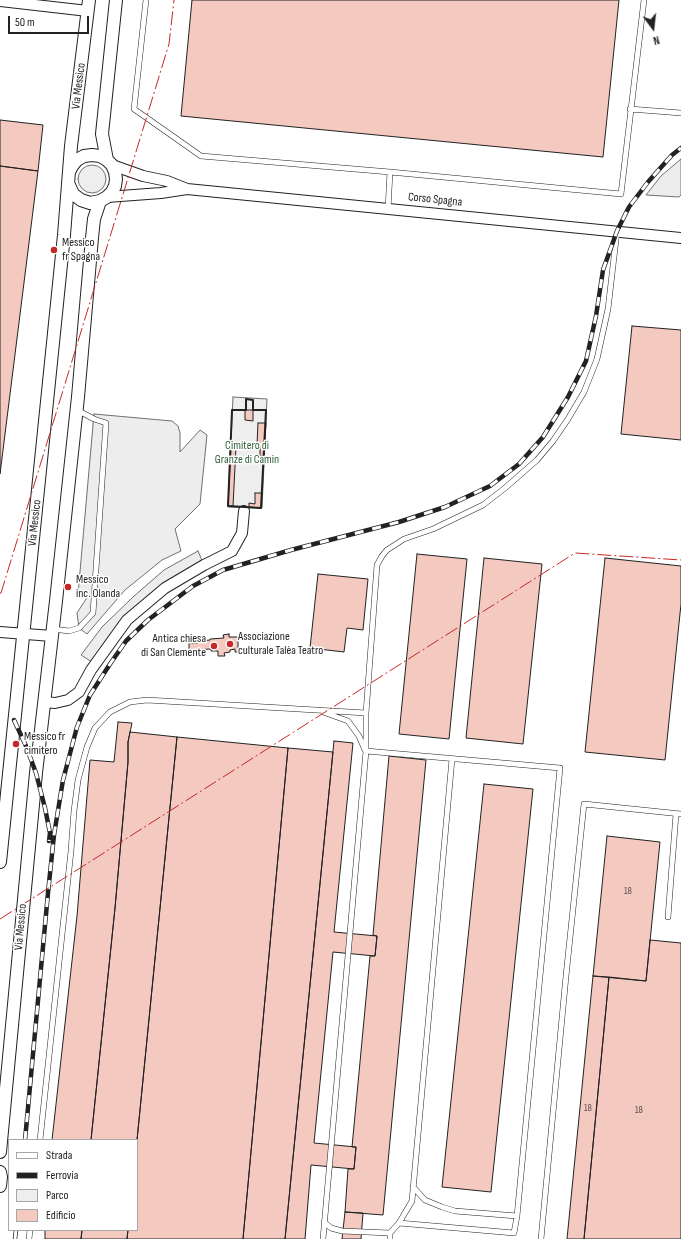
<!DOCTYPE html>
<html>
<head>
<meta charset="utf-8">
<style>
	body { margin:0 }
	#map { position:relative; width:681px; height:1239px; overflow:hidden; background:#fff; font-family:"Sofia Sans Condensed",sans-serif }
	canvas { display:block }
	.legend { position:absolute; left:8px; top:1139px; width:130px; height:92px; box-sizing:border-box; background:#fff; border:1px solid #a7a7a7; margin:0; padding:5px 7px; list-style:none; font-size:12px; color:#222 }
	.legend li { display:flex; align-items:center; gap:8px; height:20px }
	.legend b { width:20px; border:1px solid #a7a7a7 }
	.north { position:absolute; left:633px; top:8px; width:40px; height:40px; -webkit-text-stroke:3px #fff; paint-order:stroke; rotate:165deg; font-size:11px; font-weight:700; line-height:16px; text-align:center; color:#222 }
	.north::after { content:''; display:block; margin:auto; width:14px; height:18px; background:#222; clip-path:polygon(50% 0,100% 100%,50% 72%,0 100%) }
	.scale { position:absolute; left:8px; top:16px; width:81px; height:18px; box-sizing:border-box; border:2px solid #222; border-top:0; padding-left:5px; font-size:12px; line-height:14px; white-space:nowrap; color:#222; -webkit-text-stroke:3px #fff; paint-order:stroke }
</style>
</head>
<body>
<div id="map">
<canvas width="681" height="1239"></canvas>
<ul class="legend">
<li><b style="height:5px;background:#fff"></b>Strada</li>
<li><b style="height:5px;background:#222"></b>Ferrovia</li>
<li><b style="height:11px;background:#eee"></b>Parco</li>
<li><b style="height:11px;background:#f3c9c0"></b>Edificio</li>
</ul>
<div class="north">N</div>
<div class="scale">50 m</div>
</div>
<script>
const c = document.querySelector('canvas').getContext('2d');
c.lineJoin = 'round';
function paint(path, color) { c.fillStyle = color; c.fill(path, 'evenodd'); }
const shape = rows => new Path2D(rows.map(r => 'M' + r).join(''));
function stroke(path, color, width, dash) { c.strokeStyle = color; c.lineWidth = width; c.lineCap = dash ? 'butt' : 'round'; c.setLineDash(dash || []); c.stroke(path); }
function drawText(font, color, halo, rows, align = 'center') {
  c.font = font + ' "Sofia Sans Condensed",sans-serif'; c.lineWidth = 3; c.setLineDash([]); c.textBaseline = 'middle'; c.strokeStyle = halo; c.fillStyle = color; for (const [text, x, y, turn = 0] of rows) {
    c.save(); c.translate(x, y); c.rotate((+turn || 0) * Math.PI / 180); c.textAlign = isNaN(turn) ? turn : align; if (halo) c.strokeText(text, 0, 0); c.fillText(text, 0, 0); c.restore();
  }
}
const green = shape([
	'78 179a14 14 0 1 1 28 0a14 14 0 1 1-28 0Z',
	[233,397,267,399,262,508,228,507,233,397]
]);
paint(green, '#eee');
stroke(green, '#6f6f6f', 1);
const parking = shape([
	[681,159,681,195,679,197,646,195,661,176,681,159],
	[94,414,172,421,178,426,180,433,180,452,200,430,207,435,200,504,175,529,181,551,162,560,125,590,87,634,79,628,77,613,88,596,78,594,94,414],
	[198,551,204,565,127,620,95,664,81,655,102,627,133,597,164,570,198,551]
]);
paint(parking, '#ededed');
stroke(parking, '#6f6f6f', 1);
const building = shape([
	[192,0,619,0,603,157,181,116,192,0],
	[0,120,43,125,38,171,0,166,0,120],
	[0,166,38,171,0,474,0,166],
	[632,326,681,330,681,440,621,434,632,326],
	[245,410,253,410,253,421,245,420,245,410],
	[258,423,266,423,264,456,260,456,260,446,257,445,258,423],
	[231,447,236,447,233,506,228,506,231,447],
	[255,493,262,493,261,508,249,507,249,503,255,504,255,493],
	[417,554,467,559,449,739,399,734,417,554],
	[484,558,542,564,523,744,466,738,484,558],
	[605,558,681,566,681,604,665,760,585,752,605,558],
	[318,574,368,579,363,630,347,628,344,652,310,648,318,574],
	[229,634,229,637,238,637,238,652,235,652,235,649,230,650,230,652,224,653,225,656,218,656,218,651,211,651,211,649,189,650,189,643,197,643,201,641,210,640,210,639,224,638,223,635,229,634],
	[118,722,132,723,128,742,128,762,115,908,91,1140,52,1140,77,916,90,760,114,762,118,722],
	[130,732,177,737,137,1140,91,1140,115,908,128,762,128,742,130,732],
	[177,737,288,748,243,1239,127,1239,128,1230,137,1230,137,1140,177,737],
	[334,741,353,743,334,932,377,936,375,956,333,952,314,1143,356,1147,354,1169,311,1165,305,1239,285,1239,334,741],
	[288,748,333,752,285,1239,243,1239,288,748],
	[389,756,426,760,383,1215,345,1212,348,1169,354,1169,356,1147,352,1147,370,956,375,956,377,936,373,935,389,756],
	[484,784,533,789,491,1192,442,1187,484,784],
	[607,836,660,842,646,981,593,976,607,836],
	[650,940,681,943,681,1239,584,1239,609,977,646,981,650,940],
	[593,976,609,977,584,1239,567,1239,593,976],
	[345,1212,363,1213,361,1239,342,1239,345,1212],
	[45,1230,82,1230,81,1239,45,1239,45,1230],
	[82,1230,128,1230,127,1239,81,1239,82,1230]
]);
paint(building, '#f3c9c0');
stroke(building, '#222', 1);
const service = shape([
	[146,0,134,109,201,156,390,172,621,194,644,0],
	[630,109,681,113],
	[388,209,390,172],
	[53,629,69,631,79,628,93,613,106,423,94,419,77,410],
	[323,712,348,721,359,736,365,750],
	[366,751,366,713,377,565,382,556,387,550,404,539,433,529,483,505,505,488,537,460,553,441,568,419,584,392,597,359,608,309,617,231],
	[668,917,676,814],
	[40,1140,71,851,74,811,78,780,87,747,95,728,110,712,130,702,147,700,366,713],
	[324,1222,331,1228,342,1231,390,1233],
	[399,1223,514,1233,517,1216],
	[29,1239,30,1230],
	[323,1239,366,751,560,768,517,1216,455,1211,442,1207,425,1200,413,1187],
	[390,1239,390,1233,399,1223,412,1201,452,759],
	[541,1239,566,976,584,804,681,814]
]);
const minor = shape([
	[0,1,88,11],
	[112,165,143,176,167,181,187,189],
	[107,197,161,193,187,189,681,238],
	[0,632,52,636],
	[44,702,55,703,68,700,79,692,91,670,127,620,165,588,204,565,232,551,242,533,244,511]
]);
const tertiary = shape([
	[107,160,102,134,116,0],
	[69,185,73,194,81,200,90,203,100,201,107,197,112,192,115,186,116,179,115,172,112,165,107,160,100,156,92,155,84,156,77,160,72,166,69,172],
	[0,862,64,235,71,146,89,0],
	[0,1152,36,773,56,601,78,397,92,238,94,219,100,201],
	[0,1172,1,1177,0,1186]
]);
stroke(service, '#222', 6);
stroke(minor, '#222', 12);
stroke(tertiary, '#222', 14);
stroke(service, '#fff', 5);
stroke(minor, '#fff', 10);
stroke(tertiary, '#fff', 12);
const rail = shape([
	[14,720,26,746,36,773,45,808,50,833,49,841],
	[25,1140,48,893,54,835,63,780,77,727,90,695,110,664,126,641,148,620,193,586,223,570,291,550,399,522,445,507,490,486,519,464,543,437,568,397,586,361,596,316,603,270,617,231,629,207,648,182,672,155,681,148],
	[15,1239,16,1230]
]);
stroke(rail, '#222', 4.5);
stroke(rail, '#fff', 3, [9]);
stroke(shape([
	[246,399,253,400,253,410,266,410,261,508,228,506,232,410,246,410,246,399]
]), '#222', 2);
stroke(shape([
	[0,593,1,593,169,44,174,0],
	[0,919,575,553,681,560]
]), '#c62828', 1, [14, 3, 2, 3]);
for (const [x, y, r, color] of [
	[54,250,4,"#c62828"],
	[68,587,4,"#c62828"],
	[230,644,4,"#c62828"],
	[214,646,4,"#c62828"],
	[16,744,4,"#c62828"]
]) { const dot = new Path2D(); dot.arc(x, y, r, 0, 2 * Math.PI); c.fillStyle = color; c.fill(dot); stroke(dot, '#fff', 1.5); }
drawText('10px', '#564c4a', null, [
	["18",628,891],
	["18",588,1108],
	["18",639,1110]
]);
drawText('12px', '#222', '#fff', [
	["Via Messico",79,86,-83],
	["Corso Spagna",435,200,6],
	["Via Messico",35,523,-84],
	["Via Messico",21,927,-85]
]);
drawText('12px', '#222', '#fff', [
	["Messico",62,243],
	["fr Spagna",62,257],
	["Messico",76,580],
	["inc. Olanda",76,594],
	["Associazione",238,637],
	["culturale Talèa Teatro",238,651],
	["Antica chiesa",206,639,"right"],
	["di San Clemente",206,653,"right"],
	["Messico fr",24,737],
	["cimitero",24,751]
], 'left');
drawText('12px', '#2f5e38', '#fff', [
	["Cimitero di",247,446],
	["Granze di Camin",247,460]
]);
</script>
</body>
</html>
